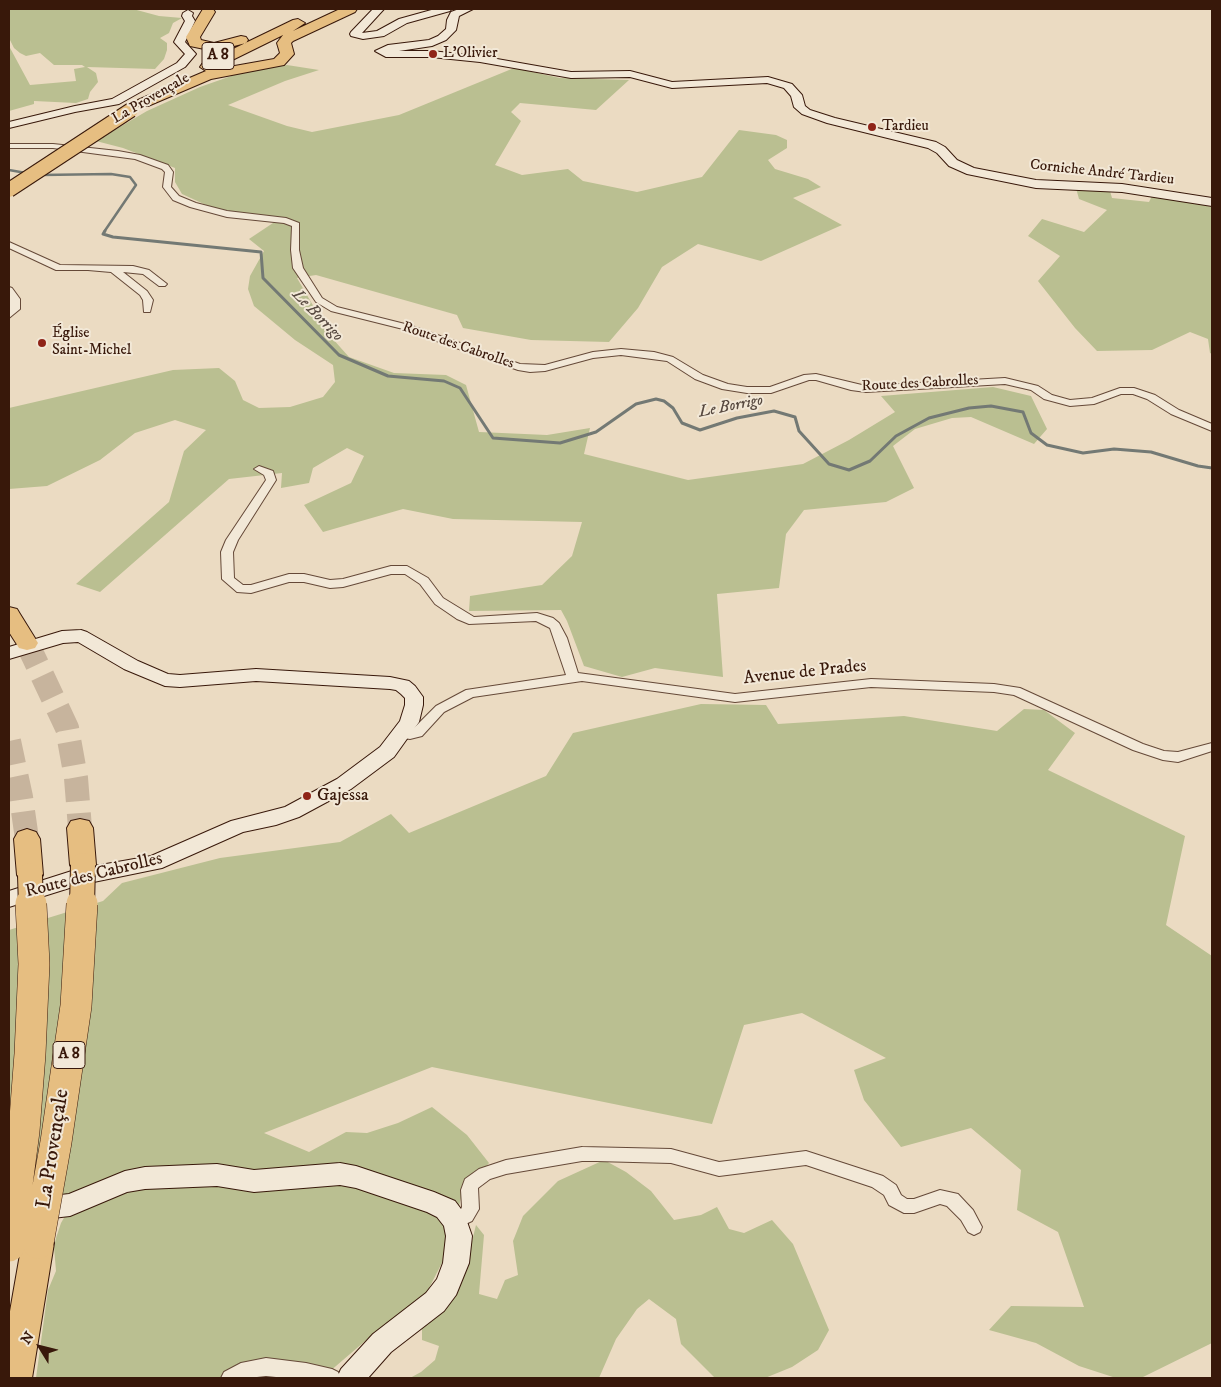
<!DOCTYPE html>
<html>
<head>
<meta charset="utf-8">
<style>
	body { margin:0 }
	#map { position:relative; width:1221px; height:1387px; overflow:hidden; background:#ebdbc2; font-family:"IM FELL DW Pica",serif }
	canvas { display:block }
	.frame { position:absolute; inset:0; border:10px solid #38180a; pointer-events:none }
	.north { position:absolute; left:15px; top:1322px; width:50px; height:50px; -webkit-text-stroke:4px #f2e8d7; paint-order:stroke; rotate:306deg; font-size:14px; font-weight:700; line-height:20px; text-align:center; color:#38180a }
	.north::after { content:''; display:block; margin:auto; width:18px; height:22px; background:#38180a; clip-path:polygon(50% 0,100% 100%,50% 72%,0 100%) }
</style>
</head>
<body>
<div id="map">
<canvas width="1221" height="1387"></canvas>
<div class="frame"></div>
<div class="north">N</div>
</div>
<script>
const c = document.querySelector('canvas').getContext('2d');
c.lineJoin = 'round';
function paint(path, color) { c.fillStyle = color; c.fill(path, 'evenodd'); }
const shape = rows => new Path2D(rows.map(r => 'M' + r).join(''));
function stroke(path, color, width, dash) { c.strokeStyle = color; c.lineWidth = width; c.lineCap = dash ? 'butt' : 'round'; c.setLineDash(dash || []); c.stroke(path); }
function drawText(font, color, halo, rows, align = 'center') {
  c.font = font + ' "IM FELL DW Pica",serif'; c.lineWidth = 4; c.setLineDash([]); c.textBaseline = 'middle'; c.strokeStyle = halo; c.fillStyle = color; for (const [text, x, y, turn = 0] of rows) {
    c.save(); c.translate(x, y); c.rotate((+turn || 0) * Math.PI / 180); c.textAlign = isNaN(turn) ? turn : align; if (halo) c.strokeText(text, 0, 0); c.fillText(text, 0, 0); c.restore();
  }
}
paint(shape([
	[9,9,133,9,159,16,182,18,173,23,169,33,160,38,167,43,167,50,164,59,155,69,87,67,96,73,98,82,90,92,88,99,76,103,34,101,34,104,9,111,9,46,30,85,76,81,74,69,85,67,82,65,54,65,40,53,26,56,20,53,14,48,9,38],
	[287,65,319,70,285,81,228,105,287,126,312,132,399,115,514,68,560,78,629,80,596,110,520,103,511,112,521,121,495,165,522,175,568,169,583,181,637,192,702,177,739,130,776,135,787,140,787,148,768,160,775,169,808,179,821,187,793,198,842,225,761,261,698,244,662,267,638,308,609,342,531,340,463,328,457,315,316,275,297,278,332,338,349,357,394,373,446,375,466,385,479,432,547,435,590,428,584,454,688,480,803,464,849,440,895,412,881,396,993,387,1031,396,1047,429,1034,444,971,417,952,418,915,429,893,446,914,488,886,502,804,510,786,534,779,588,717,594,723,677,655,668,622,677,584,666,567,621,561,610,469,611,470,596,542,585,572,556,582,522,453,519,403,509,323,532,304,505,351,483,364,456,347,448,313,468,309,483,281,488,282,473,229,479,100,592,76,584,169,502,184,451,206,430,175,420,135,433,100,460,47,486,9,489,9,408,173,370,219,368,235,381,243,400,259,408,290,407,323,397,335,382,333,365,295,340,254,306,248,289,250,276,264,251,249,239,279,219,219,211,182,194,175,182,175,168,123,148,96,141,147,111,200,87,237,74],
	[1076,188,1110,191,1112,198,1149,202,1153,194,1212,207,1212,354,1210,353,1208,339,1190,332,1152,350,1097,351,1075,328,1038,281,1060,256,1028,236,1042,219,1084,232,1107,210,1079,199],
	[701,704,766,705,778,724,904,716,997,731,1024,709,1044,710,1075,733,1048,770,1185,836,1166,925,1212,956,1212,1343,1141,1378,1116,1378,1079,1366,1036,1343,989,1330,1011,1306,1084,1307,1058,1232,1017,1210,1021,1170,971,1128,901,1147,864,1100,854,1070,886,1058,802,1013,744,1025,712,1124,432,1067,264,1133,309,1152,346,1132,367,1133,398,1123,432,1107,467,1135,489,1163,461,1198,447,1253,425,1296,378,1330,322,1378,36,1378,48,1290,56,1271,54,1247,56,1238,61,1223,68,1211,9,1198,9,930,103,901,122,883,220,858,340,842,391,814,409,833,546,776,573,733],
	[604,1160,626,1172,651,1191,674,1220,701,1215,717,1207,729,1229,744,1233,772,1220,793,1244,829,1330,818,1350,792,1367,765,1378,715,1378,681,1344,676,1319,649,1299,637,1309,616,1339,599,1378,410,1378,421,1372,435,1360,439,1346,422,1340,422,1322,438,1309,462,1282,476,1225,484,1235,479,1294,497,1299,505,1280,518,1275,513,1241,523,1216,558,1181]
]), '#babf91');
stroke(shape([
	[9,170,26,173],
	[41,175,111,174,130,177,136,185,104,232]
]), '#737974', 2.5);
stroke(shape([
	[105,231,103,234,113,237,261,252,263,278,339,355,388,376,444,381,460,388,493,438,560,443,596,432,636,404,656,399,664,401,673,408,682,423,700,430,737,418,774,411,795,417,799,431,829,464,849,470,870,461,896,436,929,418,969,408,991,406,1023,412,1031,433,1047,445,1083,453,1114,449,1151,452,1198,466,1212,468]
]), '#737974', 3);
stroke(shape([
	[27,643,67,728,76,778,80,828],
	[9,741,21,797,27,839]
]), '#c7b49d', 24, [24, 12]);
const street = shape([
	[9,144,53,144,118,151,140,155,168,165,173,172,171,187,179,196,196,203,227,211,286,218,299,223,299,250,303,268,322,298,337,307,409,325,520,364,545,365,593,352,621,349,654,352,673,357,703,375,728,384,747,387,770,387,804,375,816,374,866,386,1005,378,1038,386,1052,395,1070,400,1092,398,1120,388,1134,388,1155,395,1179,410,1212,424,1212,431,1171,414,1147,399,1133,394,1121,394,1094,404,1070,406,1044,399,1031,390,1005,384,866,392,851,390,816,380,809,380,771,393,747,393,722,389,695,379,667,361,621,355,593,358,545,371,530,372,518,370,403,329,331,311,316,302,293,268,291,250,292,226,284,223,227,217,190,207,173,200,163,187,165,172,162,169,135,159,53,148,9,148,9,144],
	[9,242,60,265,133,266,149,270,167,284,165,286,159,286,143,274,123,272,147,291,153,300,150,312,144,312,143,300,140,295,111,272,88,270,56,270,9,248,9,242],
	[9,287,12,288,20,299,20,309,9,318,9,287],
	[259,466,273,471,276,480,238,540,233,552,234,578,243,585,251,585,289,574,304,574,330,580,343,579,391,566,407,566,428,578,443,598,474,617,537,613,553,618,559,623,567,638,578,673,735,694,871,679,994,684,1020,688,1143,744,1164,751,1178,752,1212,743,1212,751,1178,762,1163,760,1133,750,1014,695,994,692,871,687,735,702,582,681,473,697,444,712,422,736,410,739,397,737,396,734,397,731,412,730,436,706,466,690,566,675,550,628,536,621,469,624,457,619,435,604,420,584,405,574,391,574,343,587,330,588,304,582,289,582,251,593,237,592,222,579,221,552,226,540,266,480,264,475,254,469,259,466],
	[582,1147,671,1149,719,1162,806,1151,883,1176,896,1185,901,1195,907,1199,914,1199,940,1190,958,1194,973,1210,982,1227,980,1232,974,1235,968,1232,961,1220,947,1206,940,1204,914,1213,904,1213,889,1205,884,1195,872,1187,806,1165,719,1176,671,1163,596,1161,582,1161,506,1174,490,1179,478,1188,479,1209,472,1221,455,1229,449,1226,447,1221,449,1216,460,1211,462,1207,461,1190,465,1179,479,1169,506,1160,582,1147],
	[266,1358,306,1363,332,1369,338,1372,341,1378,286,1378,266,1376,248,1378,221,1378,224,1372,241,1363,266,1358]
]);
const secondary = shape([
	[373,9,384,9,362,33,377,31,399,19,435,9,451,9,450,11,407,23,384,36,363,39,351,36,350,34,351,32,373,9],
	[459,9,473,9,459,16,456,30,446,40,432,46,399,51,431,51,480,56,571,72,630,71,672,82,768,77,792,84,802,95,805,106,810,110,835,118,936,142,945,147,957,160,974,168,1036,180,1122,184,1212,198,1212,206,1122,192,1036,188,967,174,949,166,937,153,928,148,827,123,802,114,794,107,791,96,784,88,767,83,672,88,630,77,571,78,480,62,431,57,386,57,375,51,388,45,429,40,438,36,446,29,447,20,451,12,459,9],
	[188,10,193,13,192,16,195,21,185,42,196,54,185,67,119,104,75,112,9,128,9,122,75,106,112,99,177,63,185,54,174,42,185,21,182,16,183,13,188,10],
	[81,630,87,632,138,661,168,674,180,675,256,669,390,677,409,681,415,686,423,697,423,705,419,722,394,757,351,789,299,817,276,825,243,832,162,868,79,885,9,907,9,891,78,869,151,856,231,821,285,807,337,779,380,747,400,721,405,705,405,698,401,694,396,690,390,689,256,681,180,687,165,686,124,669,78,642,63,643,9,659,9,647,62,631,81,630],
	[340,1163,356,1166,434,1192,455,1201,464,1213,472,1236,469,1263,456,1295,444,1311,391,1352,368,1378,337,1378,341,1369,373,1334,426,1293,437,1279,443,1263,446,1236,444,1226,437,1217,427,1212,356,1188,340,1185,254,1192,217,1186,145,1189,127,1192,70,1216,35,1220,26,1217,22,1209,26,1201,35,1198,69,1194,125,1171,145,1167,217,1164,254,1170,340,1163]
]);
const highway = shape([
	[203,9,213,9,215,12,200,37,201,40,214,43,241,36,246,37,248,40,246,43,214,51,190,46,186,37,203,9],
	[340,9,357,9,355,12,293,41,291,43,294,54,284,65,211,79,148,106,138,106,136,103,138,100,206,71,200,67,202,64,293,20,298,19,305,23,293,31,340,9],
	[283,35,277,43,280,53,274,59,212,70,283,35],
	[9,607,17,609,20,614,38,643,35,648,27,650,19,648,16,643,9,632,9,607],
	[80,819,89,821,93,828,96,865,92,872,83,875,74,872,70,865,67,828,71,821,80,819],
	[27,829,36,832,40,839,43,875,39,882,30,885,21,882,17,875,14,839,18,832,27,829],
	[38,1228,49,1233,54,1243,32,1378,9,1378,9,1317,22,1243,27,1233,38,1228]
]);
stroke(street, '#654938', 2);
stroke(secondary, '#38180a', 2);
stroke(highway, '#38180a', 2);
paint(street, '#f2e8d7');
paint(secondary, '#f2e8d7');
paint(highway, '#e6be81');
const highwayBridgeFar2 = shape([
	[9,190,131,110]
]);
const highwayBridgeFar1 = shape([
	[30,875,31,906],
	[82,906,83,865]
]);
const highwayBridge = shape([
	[38,1243,56,1142,76,1006,82,904],
	[9,1246,24,1131,30,1054,34,964,31,904]
]);
stroke(highwayBridgeFar2, '#38180a', 16, []);
stroke(highwayBridgeFar1, '#38180a', 26, []);
stroke(highwayBridge, '#38180a', 32, []);
stroke(highwayBridgeFar2, '#e6be81', 14);
stroke(highwayBridgeFar1, '#e6be81', 24);
stroke(highwayBridge, '#e6be81', 31);
for (const [x, y, r, color] of [
	[433,54,5,"#8f2418"],
	[872,127,5,"#8f2418"],
	[42,343,5,"#8f2418"],
	[307,796,5,"#8f2418"]
]) { const dot = new Path2D(); dot.arc(x, y, r, 0, 2 * Math.PI); c.fillStyle = color; c.fill(dot); stroke(dot, '#f2e8d7', 2); }
drawText('15px', '#38180a', '#f2e8d7', [
	["L'Olivier",443,54],
	["Tardieu",882,127],
	["Église",52,334],
	["Saint-Michel",52,351]
], 'left');
drawText('15px', '#38180a', '#f2e8d7', [
	["La Provençale",151,99,-30],
	["Corniche André Tardieu",1102,173,6],
	["Route des Cabrolles",458,346,19],
	["Route des Cabrolles",920,384,-3]
]);
for (const [x, y, w] of [
	[218,56,32],
	[69,1055,32]
]) { const box = new Path2D(); box.roundRect(x - w / 2, y - 13.5, w, 27, 4); c.fillStyle = '#f2e8d7'; c.fill(box); stroke(box, '#38180a', 1); }
drawText('bold 16px', '#38180a', null, [
	["A 8",218,56],
	["A 8",69,1055]
]);
drawText('italic 16px', '#56483f', '#f2e8d7', [
	["Le Borrigo",317,316,46],
	["Le Borrigo",731,407,-11]
]);
drawText('18px', '#38180a', '#f2e8d7', [
	["Avenue de Prades",805,673,-6],
	["Route des Cabrolles",94,876,-14]
]);
drawText('18px', '#38180a', '#f2e8d7', [
	["Gajessa",317,796]
], 'left');
drawText('21px', '#38180a', '#f2e8d7', [
	["La Provençale",54,1149,-81]
]);
</script>
</body>
</html>
